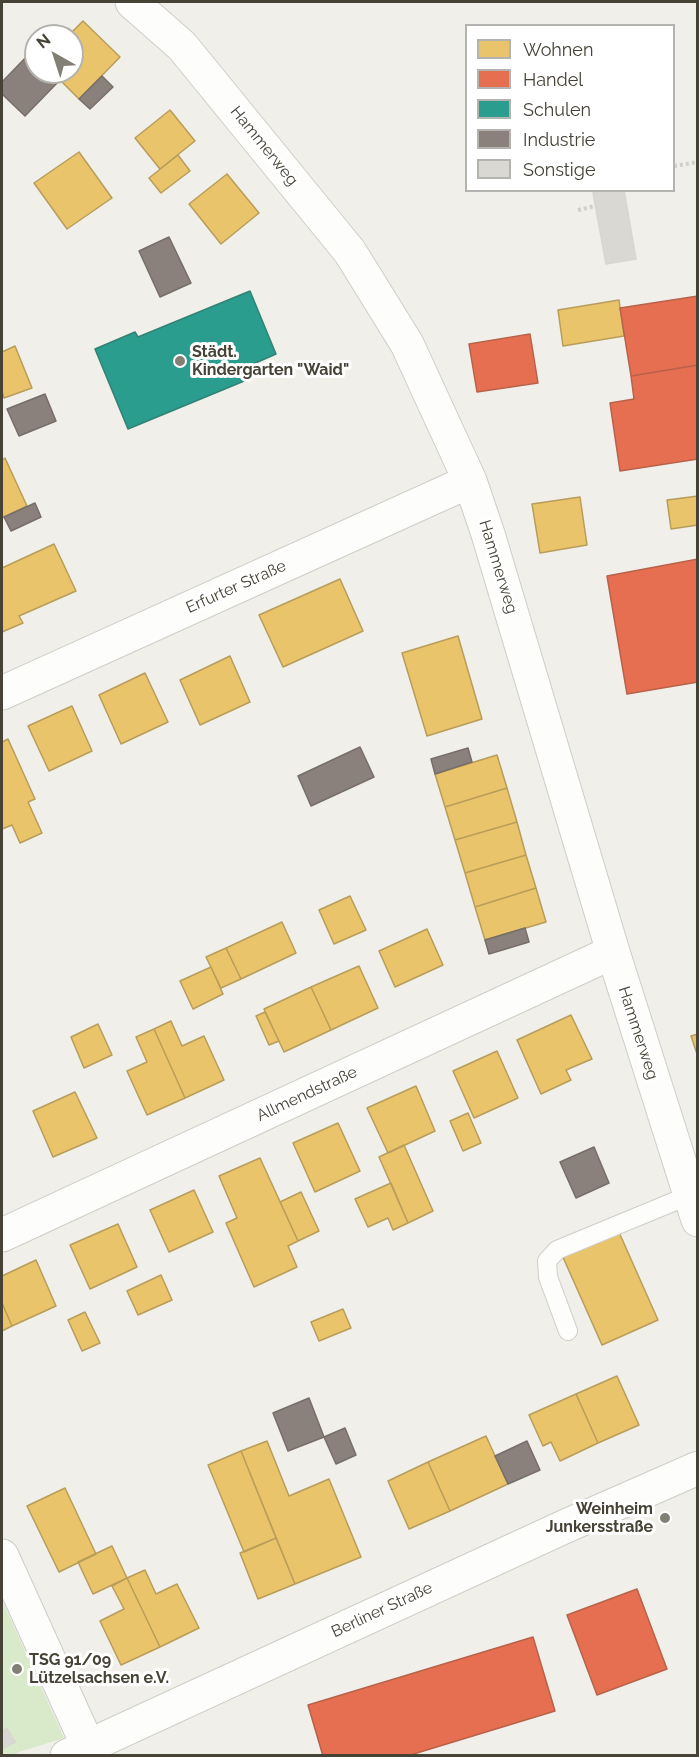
<!DOCTYPE html>
<html>
<head>
<meta charset="utf-8">
<style>
	body { margin:0 }
	#map { position:relative; width:699px; height:1757px; overflow:hidden; background:#f0efea; font-family:Raleway,sans-serif }
	canvas { display:block }
	.frame { position:absolute; inset:0; border:3px solid #464236; pointer-events:none }
	.legend { position:absolute; left:465px; top:24px; width:210px; height:168px; box-sizing:border-box; background:#fff; border:2px solid #b5b3af; margin:0; padding:8px 10px; list-style:none; font-size:18px; color:#464236 }
	.legend li { display:flex; align-items:center; gap:12px; height:30px }
	.legend b { width:30px; border:2px solid #b5b3af }
	.north { position:absolute; left:24px; top:24px; width:60px; height:60px; box-sizing:border-box; background:#fff; border:2px solid #b5b3af; border-radius:50%; rotate:321deg; font-size:16px; font-weight:700; line-height:24px; text-align:center; color:#464236 }
	.north::after { content:''; display:block; margin:auto; width:21px; height:27px; background:#827f75; clip-path:polygon(50% 0,100% 100%,50% 72%,0 100%) }
</style>
</head>
<body>
<div id="map">
<canvas width="699" height="1757"></canvas>
<div class="frame"></div>
<ul class="legend">
<li><b style="height:16px;background:#e9c46a"></b>Wohnen</li>
<li><b style="height:16px;background:#e76f51"></b>Handel</li>
<li><b style="height:16px;background:#2a9d8f"></b>Schulen</li>
<li><b style="height:16px;background:#8a817c"></b>Industrie</li>
<li><b style="height:16px;background:#d9d8d2"></b>Sonstige</li>
</ul>
<div class="north">N</div>
</div>
<script>
const c = document.querySelector('canvas').getContext('2d');
c.lineJoin = 'round';
function paint(path, color) { c.fillStyle = color; c.fill(path, 'evenodd'); }
const shape = rows => new Path2D(rows.map(r => 'M' + r).join(''));
function stroke(path, color, width, dash) { c.strokeStyle = color; c.lineWidth = width; c.lineCap = dash ? 'butt' : 'round'; c.setLineDash(dash || []); c.stroke(path); }
function drawText(font, color, halo, rows, align = 'center') {
  c.font = font + ' Raleway,sans-serif'; c.lineWidth = 6; c.setLineDash([]); c.textBaseline = 'middle'; c.strokeStyle = halo; c.fillStyle = color; for (const [text, x, y, turn = 0] of rows) {
    c.save(); c.translate(x, y); c.rotate((+turn || 0) * Math.PI / 180); c.textAlign = isNaN(turn) ? turn : align; if (halo) c.strokeText(text, 0, 0); c.fillText(text, 0, 0); c.restore();
  }
}
paint(shape([
	[2,1600,64,1738,19,1752,14,1755,2,1755]
]), '#d8eaca');
const homes = shape([
	[83,21,120,57,79,99,52,72,72,72,72,36,68,36,83,21],
	[170,110,195,141,160,169,135,138,170,110],
	[79,152,112,198,67,229,34,183,79,152],
	[178,155,190,171,161,193,149,178,178,155],
	[227,174,259,213,221,244,189,204,227,174],
	[619,300,624,336,563,346,558,310,619,300],
	[15,346,32,388,4,398,2,391,2,352,15,346],
	[5,458,27,506,2,518,2,460,5,458],
	[698,496,698,525,671,529,667,500,698,496],
	[580,497,587,545,540,553,532,504,580,497],
	[54,544,76,591,19,616,23,623,2,632,2,568,54,544],
	[340,579,363,631,283,667,259,615,340,579],
	[458,636,482,719,427,736,402,653,458,636],
	[230,656,250,702,200,725,180,680,230,656],
	[145,673,168,722,121,744,99,695,145,673],
	[72,706,92,751,49,771,28,726,72,706],
	[8,739,35,799,28,802,42,833,20,843,12,825,2,829,2,742,8,739],
	[497,755,507,788,445,807,435,774,497,755],
	[507,788,517,822,455,840,445,807,507,788],
	[517,822,526,855,465,873,455,840,517,822],
	[526,855,536,888,475,907,465,873,526,855],
	[536,888,546,922,485,940,475,907,536,888],
	[350,896,366,930,334,944,319,910,350,896],
	[282,922,296,953,241,979,226,948,282,922],
	[427,929,443,965,395,987,379,951,427,929],
	[226,948,241,979,221,988,206,957,226,948],
	[359,966,378,1008,331,1030,311,987,359,966],
	[211,967,223,994,193,1009,180,981,211,967],
	[311,987,331,1030,284,1052,264,1009,311,987],
	[265,1012,279,1041,269,1045,256,1016,265,1012],
	[571,1015,592,1059,566,1070,571,1080,541,1094,517,1040,571,1015],
	[171,1021,182,1046,204,1036,224,1080,185,1098,154,1029,171,1021],
	[98,1024,112,1055,84,1068,71,1037,98,1024],
	[154,1029,185,1098,147,1115,127,1071,147,1062,136,1037,154,1029],
	[698,1034,698,1057,691,1036,698,1034],
	[497,1051,518,1098,474,1118,453,1071,497,1051],
	[416,1086,435,1131,388,1153,367,1108,416,1086],
	[75,1092,97,1138,53,1157,33,1111,75,1092],
	[468,1113,481,1143,463,1151,450,1121,468,1113],
	[338,1123,360,1171,315,1192,293,1143,338,1123],
	[404,1145,433,1211,408,1223,379,1157,404,1145],
	[260,1158,298,1241,288,1246,297,1267,254,1287,226,1223,237,1218,219,1176,260,1158],
	[391,1183,408,1223,393,1230,388,1218,368,1227,355,1199,391,1183],
	[194,1190,213,1232,169,1252,150,1210,194,1190],
	[301,1192,319,1231,298,1241,280,1202,301,1192],
	[118,1224,137,1267,90,1289,70,1245,118,1224],
	[618,1230,658,1320,602,1345,562,1255,618,1230],
	[36,1260,56,1306,12,1326,2,1303,2,1276,36,1260],
	[161,1275,172,1300,138,1315,127,1291,161,1275],
	[2,1303,12,1326,2,1331,2,1303],
	[343,1309,351,1328,319,1341,311,1322,343,1309],
	[85,1312,100,1343,82,1351,68,1320,85,1312],
	[617,1376,639,1425,598,1443,576,1394,617,1376],
	[576,1394,598,1443,560,1461,551,1442,543,1446,529,1415,576,1394],
	[486,1436,508,1484,450,1511,428,1462,486,1436],
	[267,1441,289,1496,329,1479,361,1557,295,1584,241,1451,267,1441],
	[241,1451,276,1538,244,1552,208,1465,241,1451],
	[428,1462,450,1511,409,1529,388,1481,428,1462],
	[65,1488,96,1554,59,1572,27,1506,65,1488],
	[276,1538,295,1584,258,1599,240,1553,276,1538],
	[112,1546,127,1578,93,1594,78,1562,112,1546],
	[145,1570,156,1594,177,1584,199,1628,160,1647,127,1578,145,1570],
	[127,1578,160,1647,121,1665,100,1621,124,1609,112,1586,127,1578]
]);
paint(homes, '#e9c46a');
stroke(homes, '#b89d5a', 1.5);
const shops = shape([
	[698,296,698,365,631,376,620,308,698,296],
	[530,334,538,383,477,392,469,344,530,334],
	[698,365,698,459,620,471,610,403,634,399,631,376,698,365],
	[698,559,698,682,627,694,607,576,698,559],
	[637,1589,667,1669,597,1695,567,1615,637,1589],
	[533,1637,555,1711,407,1756,323,1756,308,1705,533,1637]
]);
paint(shops, '#e76f51');
stroke(shops, '#b76249', 1.5);
const schools = shape([
	[250,291,276,354,244,368,249,379,128,429,95,349,135,332,138,337,250,291]
]);
paint(schools, '#2a9d8f');
stroke(schools, '#328274', 1.5);
const industry = shape([
	[31,52,36,56,36,72,52,72,60,80,25,116,2,94,2,82,31,52],
	[102,76,113,87,90,109,79,99,102,76],
	[169,237,191,283,160,297,139,251,169,237],
	[45,394,56,421,19,436,7,409,45,394],
	[35,503,41,517,11,531,4,517,35,503],
	[360,747,374,777,311,806,298,776,360,747],
	[468,748,472,762,435,774,431,759,468,748],
	[525,928,529,942,489,954,485,940,525,928],
	[594,1147,609,1183,576,1198,560,1162,594,1147],
	[309,1398,324,1437,288,1451,273,1413,309,1398],
	[345,1428,356,1455,336,1464,324,1437,345,1428],
	[527,1441,540,1470,508,1484,495,1456,527,1441]
]);
paint(industry, '#8a817c');
stroke(industry, '#766e67', 1.5);
const building = shape([
	[605,190,624,190,636,259,606,264,593,193,605,190],
	[7,1728,15,1742,2,1749,2,1732,7,1728]
]);
paint(building, '#d9d8d2');
stroke(building, '#d8d6d0', 1.5);
const service = shape([
	[568,1331,548,1277,547,1261,557,1250,690,1195]
]);
const minor = shape([
	[132,2,182,46,350,252,407,344,470,481,488,534,613,952,698,1220],
	[2,693,470,481],
	[2,1235,613,952],
	[2,1556,88,1746],
	[67,1756,566,1526,698,1468]
]);
stroke(service, '#cecdc7', 20);
stroke(minor, '#cecdc7', 35);
stroke(shape([
	[674,166,698,162],
	[578,210,595,206]
]), '#d0cfcb', 4, [3, 3]);
stroke(service, '#fdfdfc', 18);
stroke(minor, '#fdfdfc', 33);
for (const [x, y, r, color] of [
	[180,361,6,"#827f75"],
	[665,1518,6,"#827f75"],
	[17,1669,6,"#827f75"]
]) { const dot = new Path2D(); dot.arc(x, y, r, 0, 2 * Math.PI); c.fillStyle = color; c.fill(dot); stroke(dot, '#fff', 2); }
drawText('16px', '#464236', '#fff', [
	["Hammerweg",264,146,51],
	["Hammerweg",498,567,73],
	["Erfurter Straße",236,587,-24],
	["Hammerweg",638,1033,72],
	["Allmendstraße",307,1094,-25],
	["Berliner Straße",382,1610,-25]
]);
drawText('bold 16px', '#464236', '#fff', [
	["Städt.",192,352],
	["Kindergarten \"Waid\"",192,370],
	["Weinheim",653,1509,"right"],
	["Junkersstraße",653,1527,"right"],
	["TSG 91/09",29,1660],
	["Lützelsachsen e.V.",29,1678]
], 'left');
</script>
</body>
</html>
